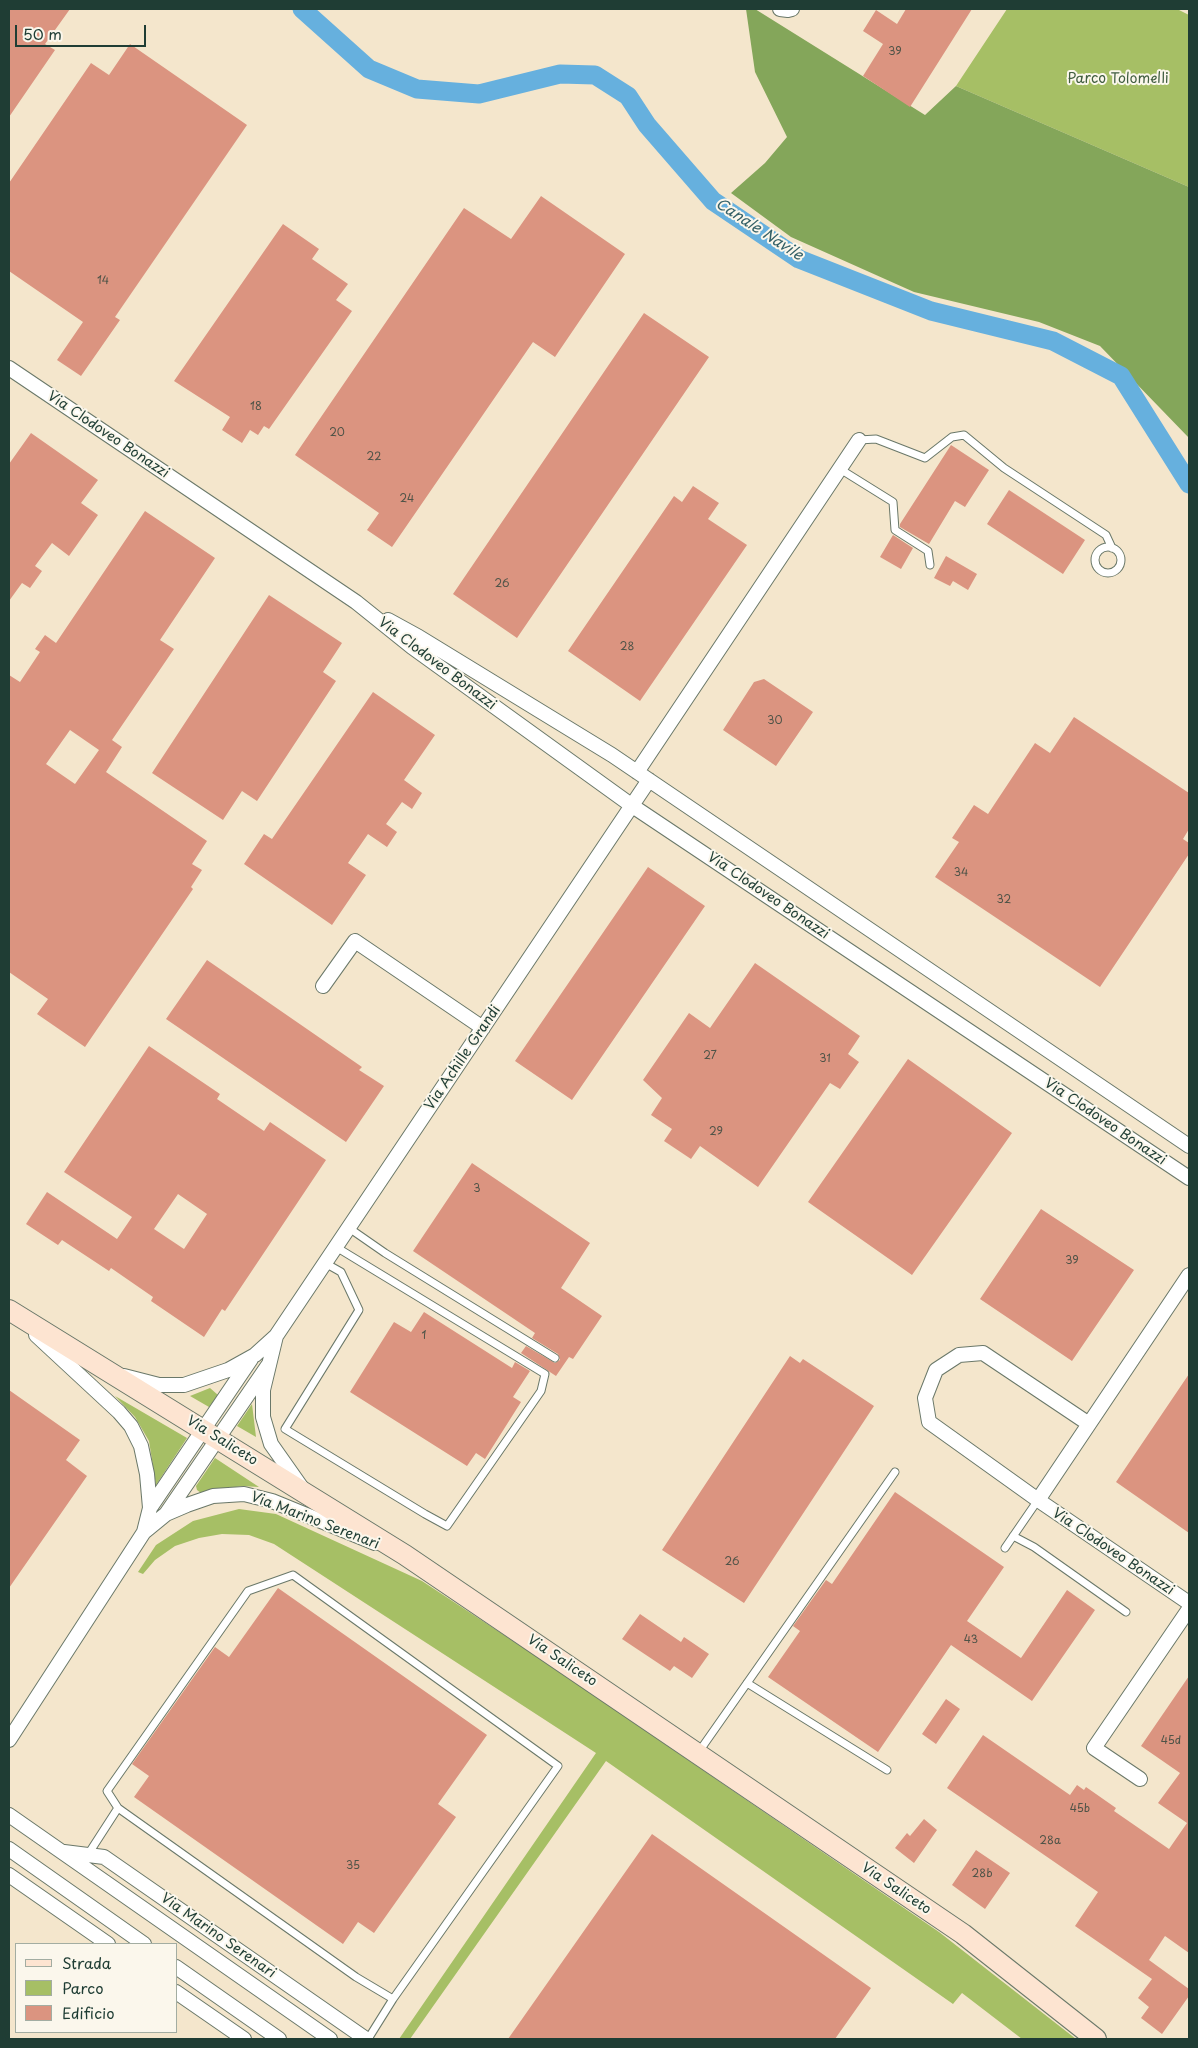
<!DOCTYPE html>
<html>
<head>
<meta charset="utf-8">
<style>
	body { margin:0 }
	#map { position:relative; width:1198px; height:2048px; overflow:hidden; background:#f4e6cc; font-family:"Playpen Sans",sans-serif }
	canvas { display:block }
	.frame { position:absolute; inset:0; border:10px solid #1f3d34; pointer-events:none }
	.legend { position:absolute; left:15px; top:1943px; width:162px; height:90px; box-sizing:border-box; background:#fbf7ec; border:1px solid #a3ada2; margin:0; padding:6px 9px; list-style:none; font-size:15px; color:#1f3d34 }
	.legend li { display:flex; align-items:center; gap:10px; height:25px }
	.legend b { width:25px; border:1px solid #a3ada2 }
	.scale { position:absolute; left:15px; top:25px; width:131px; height:22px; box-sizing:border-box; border:2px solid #1f3d34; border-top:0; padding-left:6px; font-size:15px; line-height:18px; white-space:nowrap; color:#1f3d34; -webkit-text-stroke:4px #fbf7ec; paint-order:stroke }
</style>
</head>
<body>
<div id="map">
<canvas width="1198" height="2048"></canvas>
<div class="frame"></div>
<ul class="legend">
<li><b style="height:6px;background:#fde4d1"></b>Strada</li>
<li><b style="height:14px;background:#a6bf65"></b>Parco</li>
<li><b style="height:14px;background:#db9480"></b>Edificio</li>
</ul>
<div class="scale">50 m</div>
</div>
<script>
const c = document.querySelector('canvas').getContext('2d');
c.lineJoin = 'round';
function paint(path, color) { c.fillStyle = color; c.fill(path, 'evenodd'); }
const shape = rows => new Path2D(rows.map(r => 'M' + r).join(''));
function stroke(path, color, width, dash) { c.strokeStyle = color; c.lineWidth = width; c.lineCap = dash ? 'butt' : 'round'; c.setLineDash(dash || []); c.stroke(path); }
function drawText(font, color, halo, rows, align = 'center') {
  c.font = font + ' "Playpen Sans",sans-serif'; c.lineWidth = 4; c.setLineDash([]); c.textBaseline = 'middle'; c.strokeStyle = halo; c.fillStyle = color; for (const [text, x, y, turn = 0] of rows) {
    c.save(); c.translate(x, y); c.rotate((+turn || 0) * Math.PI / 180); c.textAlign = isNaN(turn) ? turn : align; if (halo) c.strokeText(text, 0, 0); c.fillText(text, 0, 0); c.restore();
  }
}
paint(shape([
	[1007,9,1177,9,1189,15,1189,187,956,86],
	[210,1388,218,1395,209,1407,190,1396],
	[115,1396,187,1438,156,1485,149,1441,135,1417],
	[252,1404,256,1437,237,1426],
	[215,1458,259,1487,242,1486,201,1493,197,1490,196,1486],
	[239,1509,276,1514,422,1581,557,1670,939,1932,1076,2039,1022,2039,962,1993,953,2004,606,1761,410,2039,399,2039,596,1753,274,1544,249,1535,222,1534,199,1538,175,1546,155,1560,143,1574,138,1572,156,1545,193,1521]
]), '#a6bf65');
paint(shape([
	[746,9,755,9,925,115,956,86,1189,187,1189,438,1100,346,1039,322,914,292,791,237,731,193,765,163,787,137,755,72]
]), '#84a65a');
stroke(shape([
	[302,9,369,69,417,89,479,94,560,74,595,75,628,96,647,125,713,201,799,259,931,311,1053,341,1121,376,1189,484]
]), '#66b0de', 19);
paint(shape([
	[9,9,70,9,45,44,55,50,9,117],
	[906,9,972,9,910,107,863,76,883,44,863,31,876,10,897,24],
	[130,44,247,125,115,317,120,320,81,376,57,360,83,322,9,271,9,183,91,63,109,75],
	[541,196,625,254,555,357,533,342,392,547,367,530,379,513,295,455,464,208,511,239],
	[283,224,319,249,312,259,348,284,336,300,352,311,269,429,264,426,258,435,250,430,242,443,222,430,230,417,174,381],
	[644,313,709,357,517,638,453,594],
	[31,433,98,480,81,503,98,515,69,556,52,543,35,566,42,571,30,588,22,583,9,601,9,464],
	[951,445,989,470,965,507,955,501,929,544,900,527,900,524],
	[693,486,719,503,708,519,747,545,640,701,568,651,674,496,682,502],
	[1009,490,1085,540,1063,574,987,524],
	[145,511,215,558,160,640,174,649,112,740,122,747,106,772,207,841,192,864,202,870,191,887,193,889,85,1047,37,1014,48,999,9,972,9,675,20,682,40,652,35,649,45,635,56,643],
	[70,730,99,750,75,784,46,764],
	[893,535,913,548,901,569,880,557],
	[946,556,977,574,968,590,953,581,950,586,934,578],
	[269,595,342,643,323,672,336,681,257,801,242,791,223,820,152,773],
	[764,679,813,712,776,766,723,730,754,682],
	[373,692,435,735,404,780,422,793,412,809,402,802,386,824,397,832,387,847,368,834,348,863,366,875,332,925,244,864,264,834,272,839],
	[1074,717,1189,793,1189,829,1183,839,1189,843,1189,854,1100,987,935,877,959,842,952,838,974,805,988,814,1035,743,1050,753],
	[648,867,705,906,572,1100,515,1061],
	[207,960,362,1067,359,1070,384,1086,346,1142,166,1019],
	[755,963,860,1036,848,1054,859,1062,840,1089,830,1083,758,1187,700,1146,691,1159,664,1141,672,1129,651,1115,662,1098,643,1080,689,1013,710,1028],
	[149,1046,220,1094,217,1099,264,1131,270,1122,326,1160,225,1311,222,1309,204,1337,151,1301,153,1297,111,1268,109,1271,62,1240,58,1245,26,1224,47,1192,117,1239,132,1217,64,1172],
	[178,1194,207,1214,184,1249,154,1229],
	[908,1059,1012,1133,912,1275,808,1202],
	[472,1163,590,1243,561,1288,602,1316,573,1359,569,1357,556,1376,521,1353,526,1346,555,1363,560,1360,558,1354,532,1338,535,1333,413,1251],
	[1041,1209,1134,1270,1072,1361,980,1299],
	[424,1312,512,1368,515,1362,530,1371,513,1397,521,1402,485,1459,476,1453,467,1466,350,1392,394,1322,411,1332],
	[790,1356,800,1363,803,1359,874,1406,744,1603,662,1550],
	[1189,1374,1189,1533,1116,1482],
	[9,1390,80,1440,66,1460,87,1476,9,1588],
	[895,1492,1004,1567,967,1621,1021,1658,1067,1590,1095,1610,1032,1701,951,1645,878,1752,768,1677,800,1631,793,1626,826,1580,832,1584],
	[278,1588,487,1735,438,1804,456,1817,374,1933,358,1922,343,1944,134,1797,149,1776,132,1764,215,1647,229,1657],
	[640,1614,681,1642,684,1637,709,1654,692,1678,674,1666,670,1671,622,1639],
	[1189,1676,1189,1953,1165,1936,1149,1960,1189,1989,1189,1996,1162,2034,1141,2018,1149,2007,1138,1998,1152,1979,1075,1926,1098,1892,947,1788,983,1735,1070,1795,1077,1785,1084,1790,1086,1787,1116,1808,1114,1811,1169,1849,1187,1823,1158,1803,1180,1773,1141,1746],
	[946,1699,960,1709,936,1744,922,1734],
	[924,1819,937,1830,914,1863,895,1848,907,1833,910,1836],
	[652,1834,871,1988,835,2039,508,2039],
	[976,1850,1010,1873,985,1909,952,1885]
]), '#db9480');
const service = shape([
	[859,440,876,439,925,458,952,437,964,435,1004,468,1106,535,1112,548],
	[840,469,893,502,895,530,928,551,930,565],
	'1095 560a13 13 0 1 1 26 0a13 13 0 1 1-26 0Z',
	[349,1228,385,1253,555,1358],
	[325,1263,341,1272,359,1310,285,1429,425,1514,447,1526,541,1391,545,1374,336,1247],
	[1013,1536,1034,1547,1126,1612],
	[1005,1548,1038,1500],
	[747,1683,887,1770],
	[698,1753,895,1472],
	[118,1808,107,1791,248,1591,293,1575,558,1766,393,1999,368,2039],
	[87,1856,118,1808,356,1977,393,1999]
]);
const minor = shape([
	[780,9,788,10,792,9],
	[9,368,356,602,412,647,631,805,1189,1178],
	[388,620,419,637,612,755,1189,1146],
	[637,772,859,440],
	[323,986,355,941,483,1028],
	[1189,1275,1038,1500,1189,1603],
	[276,1336,263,1390,263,1417,271,1444,302,1488],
	[124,1376,159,1385,184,1385,228,1370,255,1355,276,1336,649,780],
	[1038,1500,929,1422,925,1398,936,1370,959,1355,983,1353,1089,1424],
	[150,1508,251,1359],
	[166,1514,269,1364],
	[144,1532,166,1514,187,1505,213,1496,244,1494,272,1501,375,1543],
	[9,1740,144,1532,150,1508,147,1474,141,1446,131,1426,119,1412,36,1335],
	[1140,1779,1094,1748,1189,1609],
	[9,1815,330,2039],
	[9,1849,144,1944],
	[64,1852,104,1857,366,2039],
	[9,1875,108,1944],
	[176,1967,279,2039],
	[176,1992,244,2039]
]);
const secondary = shape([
	[9,1310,405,1555,963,1934,1096,2039]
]);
stroke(service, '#6a7869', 9);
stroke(minor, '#6a7869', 16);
stroke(secondary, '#6a7869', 22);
stroke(service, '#fff', 7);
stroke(minor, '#fff', 14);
stroke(secondary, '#fde4d1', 20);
drawText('11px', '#4e5347', null, [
	["39",895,52],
	["14",103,281],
	["18",256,407],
	["20",337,433],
	["22",374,457],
	["24",407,499],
	["26",502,584],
	["28",627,647],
	["30",775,721],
	["34",961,873],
	["32",1004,900],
	["27",710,1056],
	["31",825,1059],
	["29",716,1132],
	["3",477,1189],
	["39",1072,1261],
	["1",424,1336],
	["26",732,1562],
	["43",971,1640],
	["45d",1171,1741],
	["45b",1080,1809],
	["28a",1050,1841],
	["35",353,1866],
	["28b",982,1874]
]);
drawText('14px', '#415e40', '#fbf7ec', [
	["Parco Tolomelli",1118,79]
]);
drawText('14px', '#1f3d34', '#fbf7ec', [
	["Via Clodoveo Bonazzi",108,435,34],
	["Via Clodoveo Bonazzi",437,664,37],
	["Via Clodoveo Bonazzi",768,896,34],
	["Via Achille Grandi",463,1058,-56],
	["Via Clodoveo Bonazzi",1105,1122,34],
	["Via Saliceto",222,1441,32],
	["Via Marino Serenari",315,1521,21],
	["Via Clodoveo Bonazzi",1113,1552,34],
	["Via Saliceto",562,1661,34],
	["Via Saliceto",896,1889,34],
	["Via Marino Serenari",218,1936,35]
]);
drawText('italic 15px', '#346067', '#fbf7ec', [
	["Canale Navile",759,230,33]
]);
</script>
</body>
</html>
